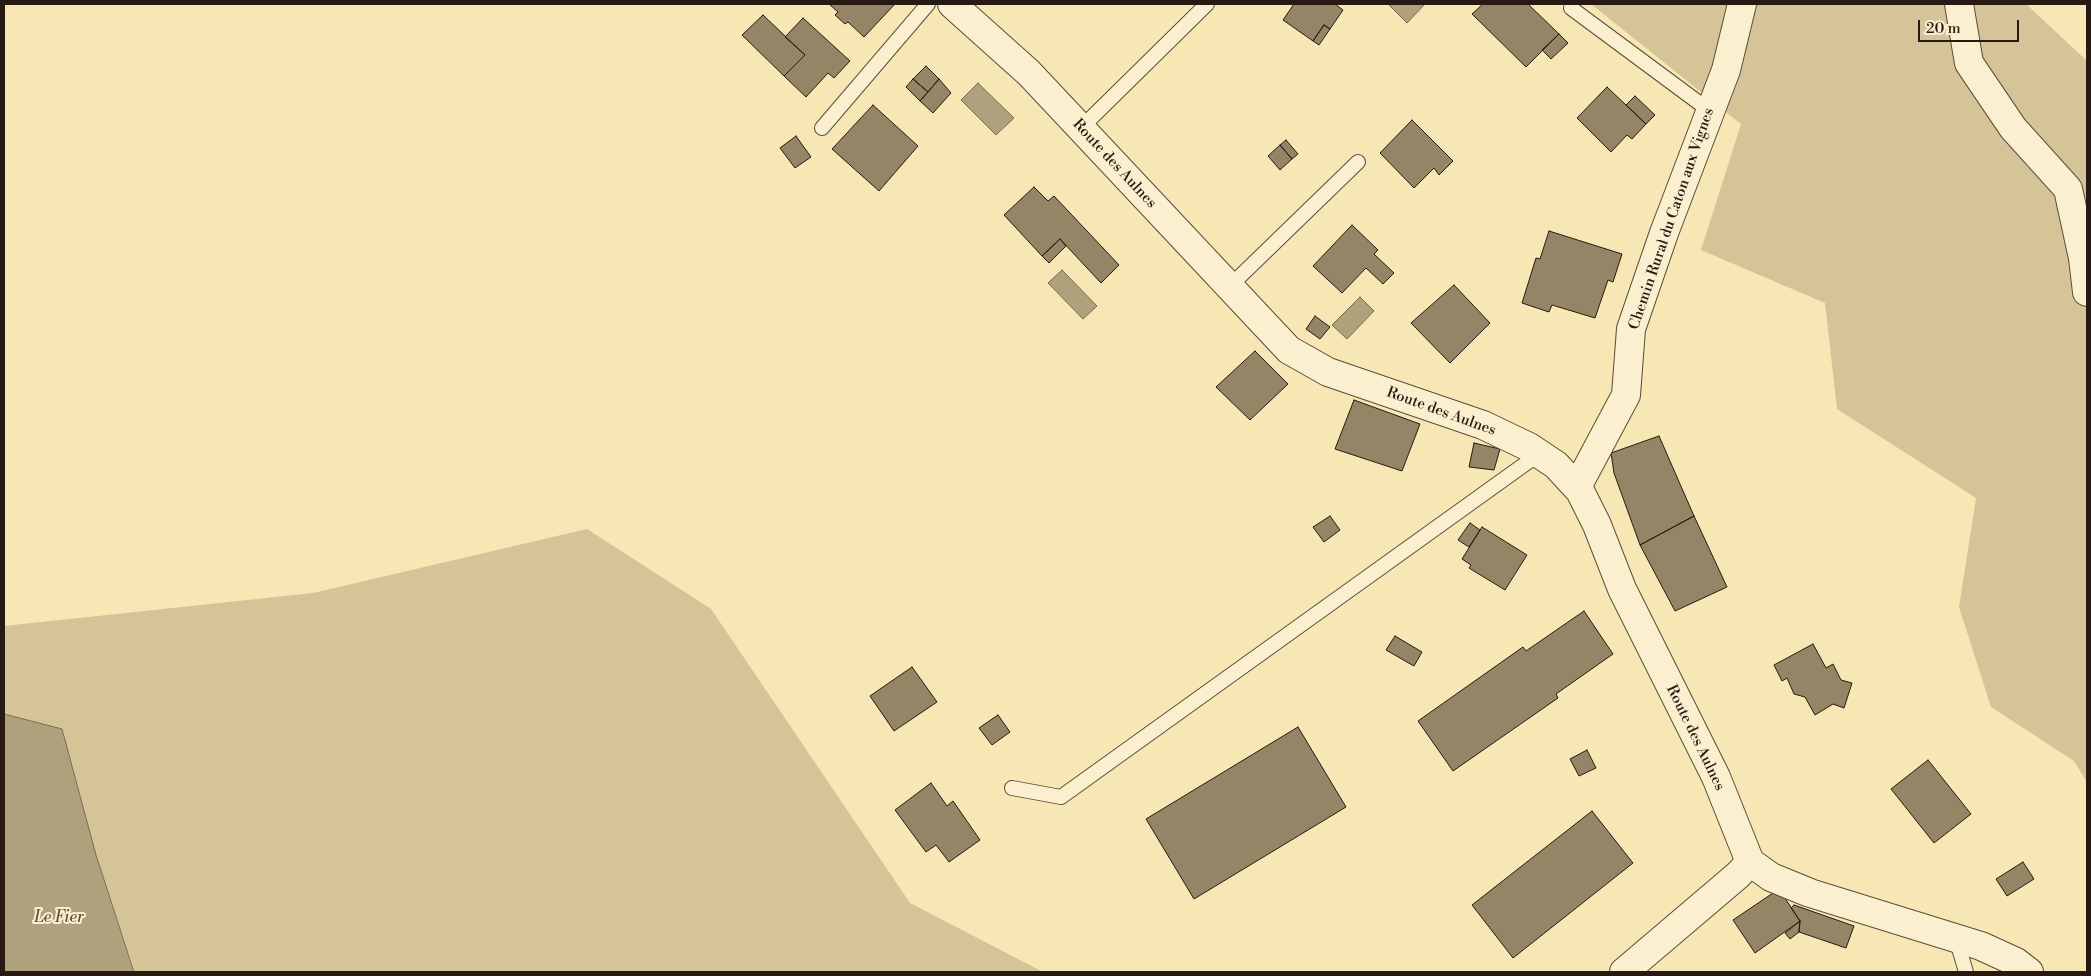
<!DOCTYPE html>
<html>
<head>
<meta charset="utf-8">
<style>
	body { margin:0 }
	#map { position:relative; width:2091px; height:976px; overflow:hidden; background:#f7e7b4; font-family:"Libre Bodoni",serif }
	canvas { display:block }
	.frame { position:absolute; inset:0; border:5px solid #271a12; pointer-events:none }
	.scale { position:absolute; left:1918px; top:20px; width:101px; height:22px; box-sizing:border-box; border:2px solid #271a12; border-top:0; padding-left:6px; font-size:15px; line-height:18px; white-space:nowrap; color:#271a12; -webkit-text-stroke:4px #faefce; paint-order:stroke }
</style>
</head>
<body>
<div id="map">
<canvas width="2091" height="976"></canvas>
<div class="frame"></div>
<div class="scale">20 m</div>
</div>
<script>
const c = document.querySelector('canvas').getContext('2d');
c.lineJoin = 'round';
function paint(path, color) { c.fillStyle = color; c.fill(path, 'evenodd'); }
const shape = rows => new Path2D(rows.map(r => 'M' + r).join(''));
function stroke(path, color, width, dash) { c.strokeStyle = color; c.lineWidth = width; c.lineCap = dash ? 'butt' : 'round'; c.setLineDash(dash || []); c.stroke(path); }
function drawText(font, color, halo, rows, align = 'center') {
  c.font = font + ' "Libre Bodoni",serif'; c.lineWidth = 4; c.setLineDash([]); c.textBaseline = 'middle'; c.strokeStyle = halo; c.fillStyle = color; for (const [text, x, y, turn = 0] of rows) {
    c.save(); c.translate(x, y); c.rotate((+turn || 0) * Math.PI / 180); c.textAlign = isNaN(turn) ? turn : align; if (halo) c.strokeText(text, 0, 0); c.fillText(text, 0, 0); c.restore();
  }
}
paint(shape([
	[1591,4,2026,4,2087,61,2087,782,2074,761,1991,707,1959,607,1976,498,1837,409,1825,303,1701,250,1741,124],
	[587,529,711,609,910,903,1043,972,135,972,96,855,62,729,4,714,4,626,313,593]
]), '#d4c498');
const water = shape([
	[1390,4,1425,4,1407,23,1389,5,1390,4],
	[978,83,1014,118,996,135,961,100,978,83],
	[1062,270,1097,306,1083,319,1048,283,1062,270],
	[1360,297,1374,311,1347,339,1332,325,1360,297],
	[4,714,62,729,96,855,134,972,4,972,4,714]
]);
paint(water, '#b0a17d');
stroke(water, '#796b52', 1);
const building = shape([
	[829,4,895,4,864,37,848,22,845,24,835,15,838,12,829,4],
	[1294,4,1335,4,1343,10,1330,29,1324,25,1313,41,1283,20,1294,4],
	[1483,4,1528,4,1559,34,1526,67,1472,14,1483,4],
	[763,15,805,55,784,76,742,35,763,15],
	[803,18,850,61,834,78,828,73,806,97,784,76,805,55,785,37,803,18],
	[1324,25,1330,29,1319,45,1313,41,1324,25],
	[1559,34,1568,43,1551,59,1542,50,1559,34],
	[926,66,939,79,928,92,913,79,926,66],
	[913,79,928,92,920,101,906,87,913,79],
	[939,79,951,93,933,113,920,101,939,79],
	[1607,87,1646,124,1632,139,1627,135,1611,152,1577,118,1607,87],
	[1635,96,1655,115,1646,124,1626,105,1635,96],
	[873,105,918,146,879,191,832,149,873,105],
	[1412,120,1453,161,1439,175,1434,168,1414,188,1380,153,1412,120],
	[796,136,811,157,795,168,780,148,796,136],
	[1286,140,1298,154,1292,159,1280,145,1286,140],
	[1280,145,1292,159,1280,170,1268,156,1280,145],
	[1034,187,1048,201,1054,196,1119,265,1101,283,1060,239,1042,256,1004,215,1034,187],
	[1352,225,1378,250,1374,254,1394,273,1383,284,1366,268,1342,293,1313,266,1352,225],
	[1549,231,1622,254,1613,282,1608,280,1595,318,1552,305,1549,312,1522,303,1536,258,1540,259,1549,231],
	[1060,239,1066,246,1049,263,1042,256,1060,239],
	[1454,285,1490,323,1450,363,1411,323,1454,285],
	[1315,316,1330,327,1320,339,1306,329,1315,316],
	[1255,351,1288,384,1250,420,1216,387,1255,351],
	[1354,400,1420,424,1402,471,1335,449,1354,400],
	[1659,436,1694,516,1640,545,1614,473,1611,453,1659,436],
	[1474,443,1500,449,1494,470,1469,467,1474,443],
	[1330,516,1340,530,1324,542,1313,527,1330,516],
	[1694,516,1727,587,1675,611,1640,545,1694,516],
	[1470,523,1480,530,1469,547,1458,540,1470,523],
	[1482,527,1527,555,1505,590,1469,568,1471,565,1462,559,1482,527],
	[1584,611,1613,654,1556,694,1558,698,1453,771,1418,721,1523,647,1526,651,1584,611],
	[1395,636,1422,652,1414,666,1386,650,1395,636],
	[1813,644,1826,668,1833,664,1841,680,1852,683,1844,708,1833,704,1815,715,1805,697,1794,694,1787,678,1782,681,1774,665,1813,644],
	[912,667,937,702,894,731,870,696,912,667],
	[998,715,1010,732,992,745,979,728,998,715],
	[1298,727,1346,807,1194,899,1146,819,1298,727],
	[1587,750,1596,768,1579,776,1570,759,1587,750],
	[1928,760,1971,814,1934,843,1891,789,1928,760],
	[931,783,947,806,953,801,980,840,949,862,936,845,926,852,895,810,931,783],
	[1592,811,1633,863,1513,958,1472,905,1592,811],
	[2023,862,2034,879,2007,896,1996,879,2023,862],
	[1779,889,1800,921,1755,953,1733,920,1779,889],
	[1794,905,1854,926,1846,948,1799,932,1800,921,1791,908,1794,905],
	[1800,921,1799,932,1790,939,1785,933,1800,921]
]);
paint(building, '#938566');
stroke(building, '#271a12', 1);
const service = shape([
	[1571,8,1710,111],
	[822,128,928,4],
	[1081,128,1207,4],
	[1229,287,1358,162],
	[1012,788,1061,797,1539,454],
	[1956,938,1966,972]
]);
const minor = shape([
	[952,4,1029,73,1289,350,1328,372,1483,425,1529,447,1556,465,1580,491,1597,525,1622,589,1716,777,1750,862,1738,875,1624,972],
	[1577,487,1626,395,1631,329,1664,233,1726,70,1742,4],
	[1750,862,1771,877,1810,893,1981,946,2016,962,2029,972]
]);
const tertiary = shape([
	[1959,4,1969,63,2013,128,2068,189,2083,258,2087,292]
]);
stroke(service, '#5b4d3a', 16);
stroke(minor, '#5b4d3a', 30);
stroke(tertiary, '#5b4d3a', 30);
stroke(service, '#faefce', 14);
stroke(minor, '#faefce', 28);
stroke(tertiary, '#faefce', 28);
drawText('15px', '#271a12', '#faefce', [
	["Route des Aulnes",1114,164,47],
	["Chemin Rural du Caton aux Vignes",1672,219,-71],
	["Route des Aulnes",1441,412,20],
	["Route des Aulnes",1695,738,64]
]);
drawText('italic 16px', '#5e503d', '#faefce', [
	["Le Fier",59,918]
]);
</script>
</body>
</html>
